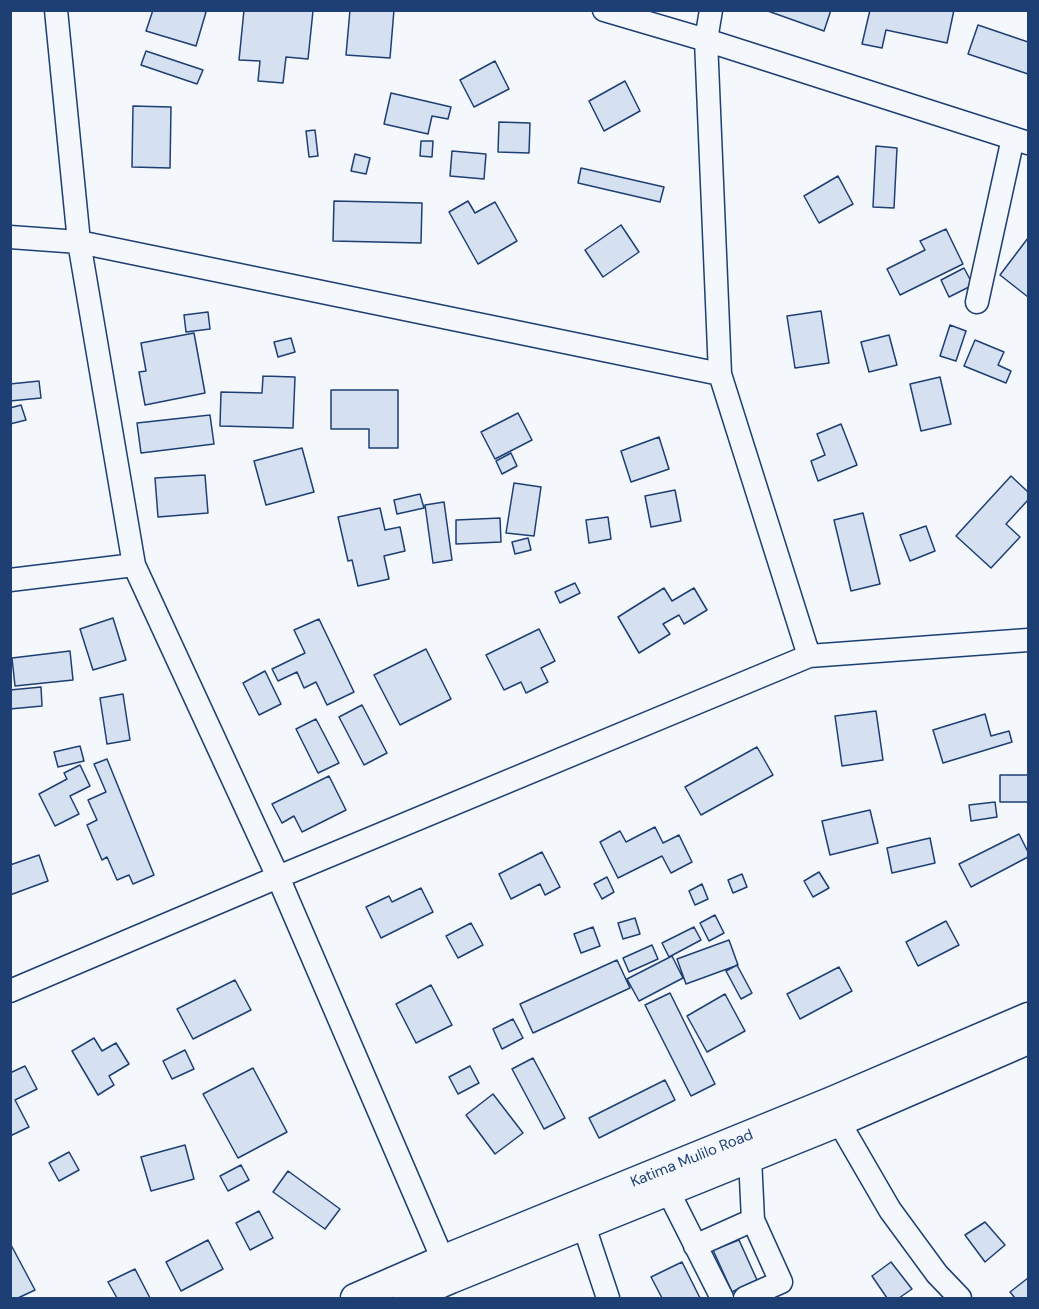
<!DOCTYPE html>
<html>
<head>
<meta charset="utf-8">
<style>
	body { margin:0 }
	#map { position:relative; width:1039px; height:1309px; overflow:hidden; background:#f4f7fb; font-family:"DM Sans",sans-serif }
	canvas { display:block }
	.frame { position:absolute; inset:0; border:12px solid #1d3f73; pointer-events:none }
</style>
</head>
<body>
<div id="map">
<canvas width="1039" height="1309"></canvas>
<div class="frame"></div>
</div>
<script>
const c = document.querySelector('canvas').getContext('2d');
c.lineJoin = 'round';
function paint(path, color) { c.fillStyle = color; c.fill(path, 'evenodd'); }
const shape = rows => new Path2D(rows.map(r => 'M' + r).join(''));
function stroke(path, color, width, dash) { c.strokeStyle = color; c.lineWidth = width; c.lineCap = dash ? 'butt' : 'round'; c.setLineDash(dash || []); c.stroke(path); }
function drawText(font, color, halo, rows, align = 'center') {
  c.font = font + ' "DM Sans",sans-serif'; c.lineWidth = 4.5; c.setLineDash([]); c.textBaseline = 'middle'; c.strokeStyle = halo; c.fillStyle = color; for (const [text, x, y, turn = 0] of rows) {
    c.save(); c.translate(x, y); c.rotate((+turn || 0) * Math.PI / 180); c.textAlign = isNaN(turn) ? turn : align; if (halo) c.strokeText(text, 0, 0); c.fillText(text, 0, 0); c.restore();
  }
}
const building = shape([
	[153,10,201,10,206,12,196,46,146,31,153,10],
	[244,10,313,11,308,59,286,57,283,83,258,81,260,61,239,60,244,10],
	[350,10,394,10,390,58,346,55,350,10],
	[765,10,831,10,824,31,765,10],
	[870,10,954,10,947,43,886,30,882,48,862,44,870,10],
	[978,25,1028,42,1028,74,968,54,978,25],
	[146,51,203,70,197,84,141,65,146,51],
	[495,61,509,89,474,107,460,80,495,61],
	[625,81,640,111,604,131,589,101,625,81],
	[391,93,451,107,448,119,432,116,428,134,384,124,391,93],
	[133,106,171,107,170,168,132,167,133,106],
	[499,122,530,123,529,153,498,152,499,122],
	[315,130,318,156,309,157,306,131,315,130],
	[421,141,433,141,432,157,420,156,421,141],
	[876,146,897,148,894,208,873,207,876,146],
	[452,151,486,154,484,179,450,176,452,151],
	[355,154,370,158,366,174,351,171,355,154],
	[581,168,664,187,660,202,578,183,581,168],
	[838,176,853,204,819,223,804,196,838,176],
	[334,201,422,203,421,243,333,241,334,201],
	[468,201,475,213,495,202,517,241,478,264,449,212,468,201],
	[621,225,639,252,603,277,585,250,621,225],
	[946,229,963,264,900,295,887,269,925,250,920,241,946,229],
	[1028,238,1028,297,1000,275,1028,238],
	[964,268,973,285,949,297,941,280,964,268],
	[821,311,829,363,795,368,787,316,821,311],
	[208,312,210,329,186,332,184,315,208,312],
	[950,325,966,331,956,361,940,356,950,325],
	[194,333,205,393,145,405,139,372,146,371,141,343,194,333],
	[889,335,897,365,869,372,861,342,889,335],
	[291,338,295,352,278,357,274,342,291,338],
	[975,340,1004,352,998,365,1011,371,1006,383,964,366,975,340],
	[263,376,295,377,293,428,220,426,221,392,262,393,263,376],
	[940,377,951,424,921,431,910,384,940,377],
	[39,381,41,398,10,401,10,384,39,381],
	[331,390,398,390,398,448,369,448,369,429,331,429,331,390],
	[21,405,26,420,10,424,10,408,21,405],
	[518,413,532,440,495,459,481,432,518,413],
	[210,415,214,444,141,453,137,423,210,415],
	[841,424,857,465,818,481,811,461,825,455,817,434,841,424],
	[659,437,669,469,631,482,621,451,659,437],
	[302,448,314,492,266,505,254,461,302,448],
	[511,453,517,466,502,474,496,461,511,453],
	[205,475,208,513,158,517,155,478,205,475],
	[1011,476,1028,492,1028,500,1006,524,1020,537,991,568,956,536,1011,476],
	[514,483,541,487,534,536,506,533,514,483],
	[675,490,681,521,651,527,645,496,675,490],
	[420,494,424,508,397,514,394,500,420,494],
	[444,502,452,560,433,563,425,505,444,502],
	[380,508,385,530,400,527,405,551,384,556,389,579,358,586,352,560,348,561,338,517,380,508],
	[863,513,880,584,851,591,834,520,863,513],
	[608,517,611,539,589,543,586,520,608,517],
	[500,518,501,542,456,544,456,520,500,518],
	[926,526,935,551,910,561,900,535,926,526],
	[528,538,531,550,515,554,512,542,528,538],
	[575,583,580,593,560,603,555,592,575,583],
	[664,588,672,601,694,588,707,610,684,624,679,615,663,624,670,634,639,653,618,617,664,588],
	[113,618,126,660,93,670,80,629,113,618],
	[319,619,354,692,327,705,316,682,304,688,297,672,278,681,272,669,305,653,294,630,319,619],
	[539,629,555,661,541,668,548,682,526,693,521,682,504,690,486,655,539,629],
	[426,649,451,699,400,725,374,675,426,649],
	[70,651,73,680,15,686,12,658,70,651],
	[265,671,281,704,259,715,243,683,265,671],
	[41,687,42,706,10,709,10,690,41,687],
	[123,694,130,740,107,744,100,698,123,694],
	[362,705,387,753,364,765,339,717,362,705],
	[876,711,883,760,842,766,835,716,876,711],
	[985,714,991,736,1009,731,1012,742,943,763,933,730,985,714],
	[316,719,339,763,318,773,296,729,316,719],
	[80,746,84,761,58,767,54,752,80,746],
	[757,747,773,775,701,815,685,787,757,747],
	[107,759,154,875,133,884,129,875,117,880,107,857,102,860,87,825,97,820,88,800,106,792,94,764,107,759],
	[80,765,90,786,70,796,79,814,55,826,39,794,67,779,64,773,80,765],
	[1000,775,1028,775,1028,802,1000,802,1000,775],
	[329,776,346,810,302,832,294,816,282,823,272,804,329,776],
	[995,802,997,817,971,821,969,805,995,802],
	[870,810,878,843,830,855,822,821,870,810],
	[655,827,663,843,679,835,692,862,671,873,662,856,618,878,600,842,620,831,626,842,655,827],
	[1019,834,1028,852,1028,857,971,887,959,864,1019,834],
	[930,838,935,863,892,873,887,848,930,838],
	[542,852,560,887,545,895,540,884,511,899,499,874,542,852],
	[39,855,48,881,10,895,10,865,39,855],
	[819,872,829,888,813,897,804,881,819,872],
	[742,874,747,887,733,893,728,880,742,874],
	[607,877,614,892,602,899,594,884,607,877],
	[702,884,708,899,695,905,689,891,702,884],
	[421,888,433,912,381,938,366,907,389,896,392,902,421,888],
	[715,915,724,933,709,941,700,923,715,915],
	[635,918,640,934,623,939,618,923,635,918],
	[946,921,959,945,918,966,906,942,946,921],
	[471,923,483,945,458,958,446,936,471,923],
	[593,927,600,946,581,953,574,934,593,927],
	[694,927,701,940,669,957,662,943,694,927],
	[729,940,738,965,686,984,677,959,729,940],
	[652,945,658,959,629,972,623,958,652,945],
	[672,956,683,978,639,1001,627,979,672,956],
	[617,960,630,988,533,1033,520,1004,617,960],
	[737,965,752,993,741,999,726,971,737,965],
	[839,967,852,991,800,1019,787,994,839,967],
	[235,980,251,1010,193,1039,177,1009,235,980],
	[431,985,452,1025,416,1043,396,1004,431,985],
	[670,993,715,1084,691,1096,645,1005,670,993],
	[725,994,745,1031,707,1052,687,1016,725,994],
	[513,1019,523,1038,502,1049,493,1029,513,1019],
	[94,1038,102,1051,116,1043,129,1064,109,1076,114,1085,98,1095,72,1051,94,1038],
	[185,1050,194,1069,172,1079,163,1061,185,1050],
	[533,1058,565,1118,544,1129,512,1069,533,1058],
	[25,1066,37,1089,15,1100,29,1127,10,1136,10,1073,25,1066],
	[470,1066,479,1083,458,1094,449,1077,470,1066],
	[253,1068,287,1132,238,1158,203,1094,253,1068],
	[665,1080,675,1100,599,1138,589,1118,665,1080],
	[493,1094,523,1133,495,1154,466,1115,493,1094],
	[185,1145,194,1179,151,1191,141,1157,185,1145],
	[69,1152,79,1170,59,1181,49,1163,69,1152],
	[241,1165,249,1180,228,1191,220,1176,241,1165],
	[288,1171,340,1209,325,1229,273,1192,288,1171],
	[259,1211,273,1238,250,1250,236,1223,259,1211],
	[985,1222,1005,1245,985,1262,965,1235,985,1222],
	[208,1240,223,1269,181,1291,166,1262,208,1240],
	[739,1240,757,1280,732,1292,713,1250,739,1240],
	[10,1243,35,1290,18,1298,12,1298,10,1296,10,1243],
	[682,1262,700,1298,662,1298,651,1277,682,1262],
	[891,1262,912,1289,899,1298,887,1298,872,1276,891,1262],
	[135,1269,150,1298,117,1298,108,1282,135,1269],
	[1028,1278,1028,1298,1015,1298,1010,1292,1028,1278]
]);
paint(building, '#d5e0f0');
stroke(building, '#1d3f73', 1.5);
const minor = shape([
	[56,10,79,242,134,565,278,877,449,1274],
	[604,10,706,40,1028,143],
	[711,10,706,40,720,374,809,656],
	[10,237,79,242,720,374],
	[977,302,1013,138],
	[10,580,134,565],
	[10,991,278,877,809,656,1028,640],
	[839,1122,890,1210,937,1274,960,1298],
	[745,1145,750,1158,753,1220,781,1282,745,1298],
	[661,1177,722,1298],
	[584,1226,608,1298],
	[695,1246,753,1220]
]);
const major = shape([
	[355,1298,442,1260,832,1101,1028,1017],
	[407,1298,451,1279,839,1122,1028,1040]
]);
stroke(minor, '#1d3f73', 25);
stroke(major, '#1d3f73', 31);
stroke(minor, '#f4f7fb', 22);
stroke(major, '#f4f7fb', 28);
drawText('15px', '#1d3f73', '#f4f7fb', [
	["Katima Mulilo Road",692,1159,-22]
]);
</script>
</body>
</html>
